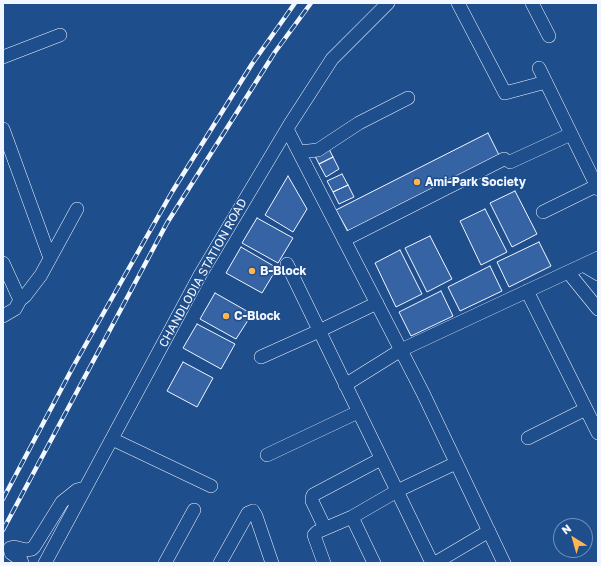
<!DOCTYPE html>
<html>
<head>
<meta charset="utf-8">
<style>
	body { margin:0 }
	#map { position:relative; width:601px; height:566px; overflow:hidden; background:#1f4e8c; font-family:"Golos Text",sans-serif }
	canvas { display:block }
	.frame { position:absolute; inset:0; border:4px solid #f2f6ff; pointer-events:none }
	.north { position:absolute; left:553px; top:518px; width:40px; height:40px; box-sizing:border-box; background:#1f4e8c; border:1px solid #7391ba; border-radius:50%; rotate:323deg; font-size:11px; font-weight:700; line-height:16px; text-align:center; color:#f2f6ff }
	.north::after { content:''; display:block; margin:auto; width:14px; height:18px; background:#ffb74d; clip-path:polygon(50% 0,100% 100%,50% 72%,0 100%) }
</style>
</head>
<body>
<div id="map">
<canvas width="601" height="566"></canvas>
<div class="frame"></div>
<div class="north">N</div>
</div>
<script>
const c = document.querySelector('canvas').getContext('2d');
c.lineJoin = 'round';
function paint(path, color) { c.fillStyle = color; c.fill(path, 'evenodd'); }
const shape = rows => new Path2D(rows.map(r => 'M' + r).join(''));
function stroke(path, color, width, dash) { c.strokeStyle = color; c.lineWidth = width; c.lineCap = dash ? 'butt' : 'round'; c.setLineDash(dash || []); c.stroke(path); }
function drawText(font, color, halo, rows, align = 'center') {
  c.font = font + ' "Golos Text",sans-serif'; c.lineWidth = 3; c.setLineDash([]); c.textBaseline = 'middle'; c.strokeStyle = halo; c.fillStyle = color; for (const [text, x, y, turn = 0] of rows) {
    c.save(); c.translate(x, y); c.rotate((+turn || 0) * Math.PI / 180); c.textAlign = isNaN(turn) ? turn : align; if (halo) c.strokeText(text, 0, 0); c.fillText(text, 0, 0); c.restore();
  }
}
const building = shape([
	[488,133,499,155,348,231,336,210,488,133],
	[328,147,333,157,319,164,314,154,328,147],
	[333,157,339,169,326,177,319,164,333,157],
	[342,174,348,185,333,192,327,181,342,174],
	[288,176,307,209,293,232,265,215,288,176],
	[348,185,354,197,339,204,333,192,348,185],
	[515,191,537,234,512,247,490,203,515,191],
	[485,209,507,252,481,265,460,221,485,209],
	[257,218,293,238,278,263,242,243,257,218],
	[430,236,452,279,427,292,405,248,430,236],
	[539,242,551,266,509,287,497,262,539,242],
	[241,247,277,268,262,293,226,273,241,247],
	[400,250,422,294,396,307,375,263,400,250],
	[490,266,502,291,460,311,448,287,490,266],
	[441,291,453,316,411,336,399,312,441,291],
	[215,293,252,314,236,339,200,319,215,293],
	[197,324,235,344,221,369,183,348,197,324],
	[183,362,213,378,197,407,167,391,183,362]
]);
paint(building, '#3563a3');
stroke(building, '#f2f6ff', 1);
const minor = shape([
	[458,3,505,93,546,82],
	[532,3,549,36],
	[3,57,60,35],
	[539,68,598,189],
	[3,129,50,258],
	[287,129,423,393,504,563],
	[299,152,318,150,359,123,408,98],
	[510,162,571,134],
	[543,212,596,186],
	[344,240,504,159],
	[3,263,20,300],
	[287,264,432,563],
	[583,265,598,274],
	[568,272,598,309],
	[527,291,598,433],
	[3,316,15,309,20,300,25,296,41,275,77,209],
	[261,357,319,331,377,303],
	[345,385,401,350,598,258],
	[528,438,586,409],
	[112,439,211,486],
	[267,455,358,412],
	[352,517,374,563],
	[322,530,323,524,312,501,312,498,313,495,381,459],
	[22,563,21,560,11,553,10,548,14,547,26,550,32,549,34,547,62,502,77,490,85,488],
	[45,563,200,275,290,124,332,59,388,3],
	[165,563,194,510],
	[220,563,248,513,253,511,256,516,272,563],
	[324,563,315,538,314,535,317,532,352,517,397,491,456,463],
	[435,563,489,531]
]);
stroke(minor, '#f2f6ff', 14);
stroke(minor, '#1f4e8c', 13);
const rail = shape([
	[3,499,73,367,172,192,252,64,295,3],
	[3,530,167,223,275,52,311,3]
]);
stroke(rail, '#f2f6ff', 4.5);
stroke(rail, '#1f4e8c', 3, [9]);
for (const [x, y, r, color] of [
	[417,182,4,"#ffb74d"],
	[252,271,4,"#ffb74d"],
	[226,316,4,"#ffb74d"]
]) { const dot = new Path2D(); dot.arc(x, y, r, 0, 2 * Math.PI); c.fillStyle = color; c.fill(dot); stroke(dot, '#1f4e8c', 1.5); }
drawText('bold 12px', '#f2f6ff', '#1f4e8c', [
	["Ami-Park Society",425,182],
	["B-Block",260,271],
	["C-Block",234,316]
], 'left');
drawText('12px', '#f2f6ff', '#1f4e8c', [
	["CHANDLODIA STATION ROAD",203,273,-61]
]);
</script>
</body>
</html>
